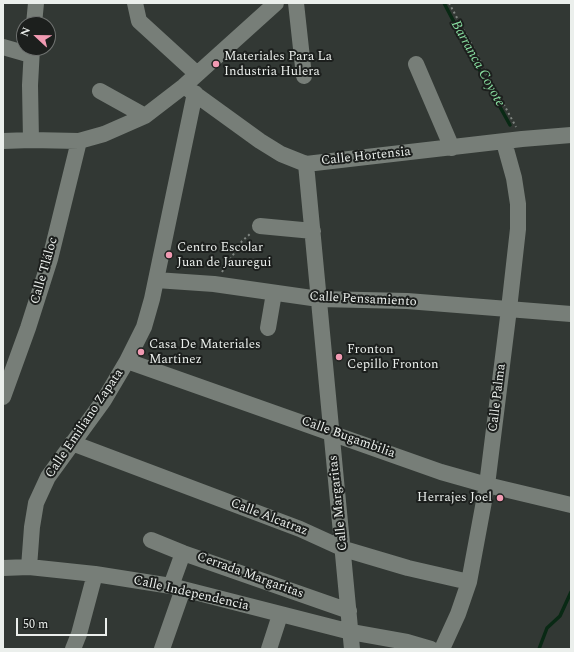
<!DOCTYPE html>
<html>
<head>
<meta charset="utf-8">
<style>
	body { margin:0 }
	#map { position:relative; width:574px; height:652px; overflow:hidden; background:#323834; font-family:Spectral,serif }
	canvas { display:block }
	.frame { position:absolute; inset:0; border:4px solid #ebefec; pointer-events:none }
	.north { position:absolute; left:16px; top:16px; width:40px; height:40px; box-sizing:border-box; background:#1c1f1d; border:1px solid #6f7270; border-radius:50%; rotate:292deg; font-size:11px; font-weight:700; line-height:16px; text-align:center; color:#ebefec }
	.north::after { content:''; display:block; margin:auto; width:14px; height:18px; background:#f19ab2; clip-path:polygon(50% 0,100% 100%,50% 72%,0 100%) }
	.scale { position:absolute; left:16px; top:618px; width:91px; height:18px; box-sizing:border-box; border:2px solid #ebefec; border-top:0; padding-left:5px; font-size:12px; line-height:14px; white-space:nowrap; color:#ebefec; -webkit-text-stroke:3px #1c1f1d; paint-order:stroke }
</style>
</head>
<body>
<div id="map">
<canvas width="574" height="652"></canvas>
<div class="frame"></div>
<div class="north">N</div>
<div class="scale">50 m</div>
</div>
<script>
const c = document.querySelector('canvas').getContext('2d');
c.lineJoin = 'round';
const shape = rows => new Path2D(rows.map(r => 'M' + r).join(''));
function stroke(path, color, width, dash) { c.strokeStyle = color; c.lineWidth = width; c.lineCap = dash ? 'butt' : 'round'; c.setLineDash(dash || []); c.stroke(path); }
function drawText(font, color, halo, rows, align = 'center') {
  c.font = font + ' Spectral,serif'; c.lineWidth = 4; c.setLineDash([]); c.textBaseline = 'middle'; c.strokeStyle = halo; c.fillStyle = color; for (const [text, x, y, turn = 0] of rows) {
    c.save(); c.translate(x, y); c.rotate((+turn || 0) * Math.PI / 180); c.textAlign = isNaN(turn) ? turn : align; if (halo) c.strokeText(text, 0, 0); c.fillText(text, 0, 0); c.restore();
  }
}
stroke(shape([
	[444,3,474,60,510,125],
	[539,649,547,628,560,616,571,592]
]), '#092914', 3.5);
stroke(shape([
	[449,3,516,127],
	[222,272,242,241,250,234]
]), '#808682', 2, [2, 3]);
stroke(shape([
	[135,3,139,21,197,74],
	[296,3,304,76],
	[34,24,36,3],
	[3,47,31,55],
	[416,64,452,148],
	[184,86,260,141,281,154,306,164,522,139,571,135],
	[100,91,145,116],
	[31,140,30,85,32,48],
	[3,141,31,140,79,141,104,134,145,116,184,86,276,3],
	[306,164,352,649],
	[260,226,313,231],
	[156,280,214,284,319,299,407,301,571,314],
	[268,328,274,293],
	[127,361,441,472,487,485,571,505],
	[3,397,28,328,50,259,79,141],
	[72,443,300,529,344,549,408,568,469,582],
	[151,540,183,553,349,611],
	[29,567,32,527,36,503,48,477,104,400,127,361,144,327,152,299,195,93],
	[3,568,29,567,95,574,171,586,351,632,407,642,431,649],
	[171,586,183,553],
	[73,649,79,634,95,574],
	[162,649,183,589],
	[269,649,280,615],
	[442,649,458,614,469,582,487,485,509,309,518,229,518,204,514,178,504,142]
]), '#777e78', 16);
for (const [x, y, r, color] of [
	[216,64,4,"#f19ab2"],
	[169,255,4,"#f19ab2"],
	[141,352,4,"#f19ab2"],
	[339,357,4,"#f19ab2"],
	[500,498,4,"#f19ab2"]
]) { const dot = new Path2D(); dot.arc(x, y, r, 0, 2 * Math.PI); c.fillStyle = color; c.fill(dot); stroke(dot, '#1c1f1d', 1.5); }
drawText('13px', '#ebefec', '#1c1f1d', [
	["Materiales Para La",224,57],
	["Industria Hulera",224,72],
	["Centro Escolar",177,248],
	["Juan de Jauregui",177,263],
	["Casa De Materiales",149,345],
	["Martinez",149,360],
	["Fronton",347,350],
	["Cepillo Fronton",347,365],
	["Herrajes Joel",492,498,"right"]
], 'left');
drawText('13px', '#ebefec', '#1c1f1d', [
	["Calle Hortensia",366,157,-6],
	["Calle Tláloc",45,271,-74],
	["Calle Pensamiento",363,300,3],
	["Calle Palma",498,398,-83],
	["Calle Emiliano Zapata",85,424,-56],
	["Calle Bugambilia",348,438,20],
	["Calle Margaritas",339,503,-96],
	["Calle Alcatraz",269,518,21],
	["Cerrada Margaritas",250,576,20],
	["Calle Independencia",191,594,13]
]);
drawText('italic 14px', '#88dea0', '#1c1f1d', [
	["Barranca Coyote",477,64,61]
]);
</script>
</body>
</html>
